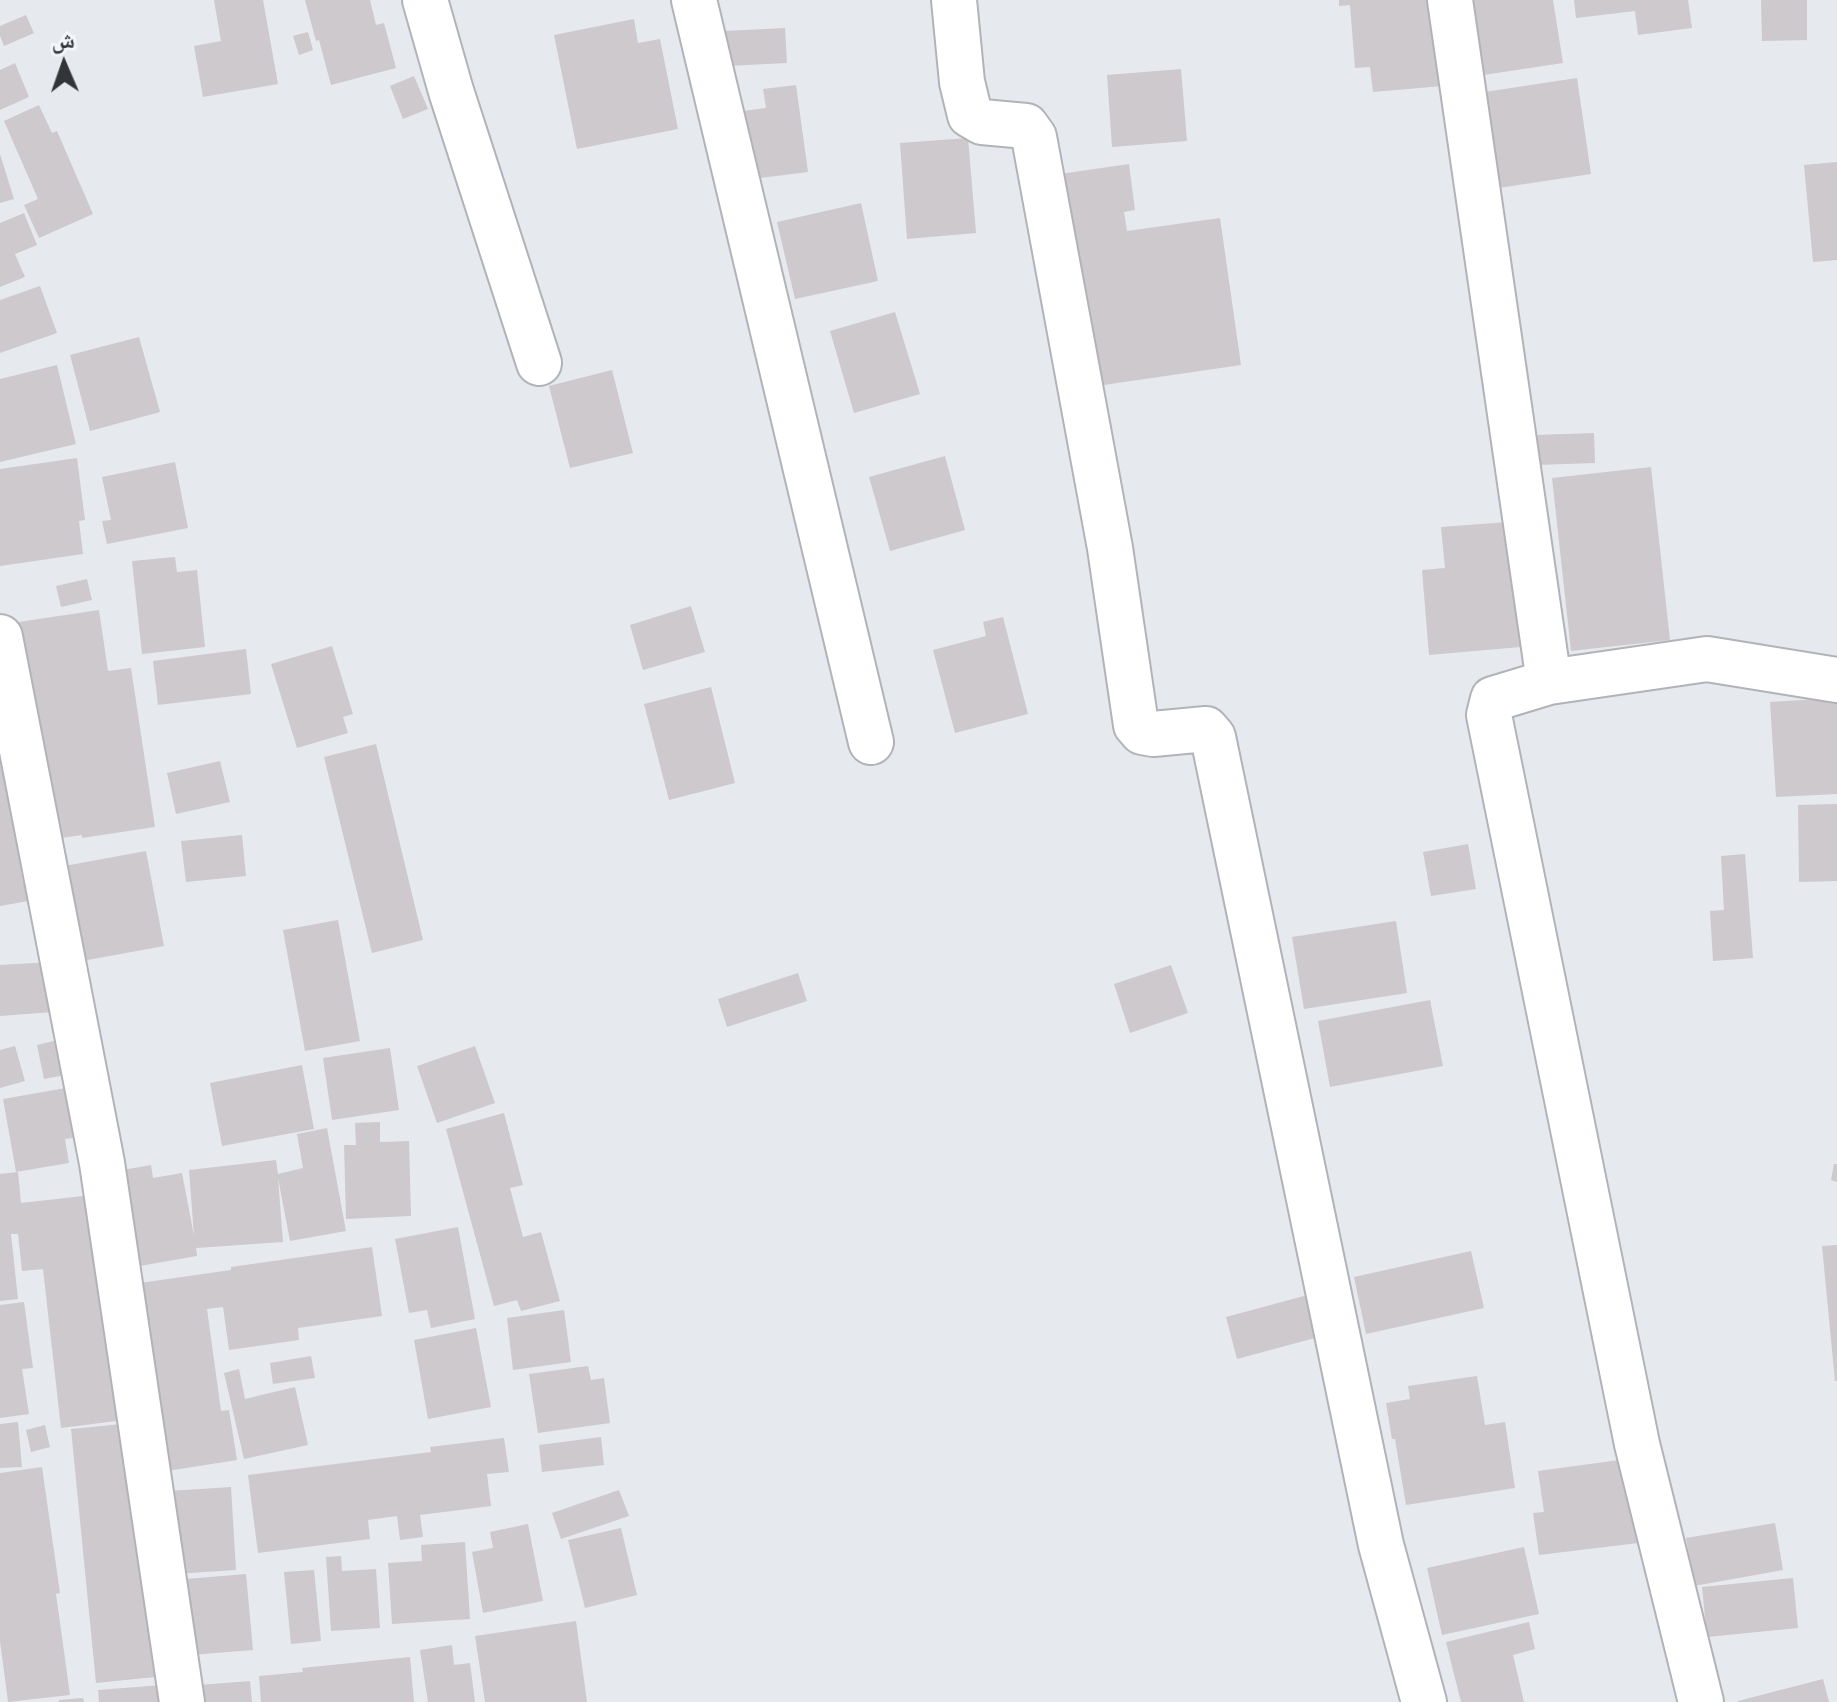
<!DOCTYPE html>
<html>
<head>
<meta charset="utf-8">
<style>
	body { margin:0 }
	#map { position:relative; width:1837px; height:1702px; overflow:hidden; background:#e6e9ee; font-family:"Archivo Narrow","Noto Naskh Arabic",sans-serif }
	canvas { display:block }
	.north { position:absolute; left:24px; top:24px; width:80px; height:80px; -webkit-text-stroke:6px #f3f6fb; paint-order:stroke; rotate:358deg; font-size:22px; font-weight:700; line-height:32px; text-align:center; color:#333437 }
	.north::after { content:''; display:block; margin:auto; width:28px; height:36px; background:#333437; clip-path:polygon(50% 0,100% 100%,50% 72%,0 100%) }
</style>
</head>
<body>
<div id="map">
<canvas width="1837" height="1702"></canvas>
<div class="north">ش</div>
</div>
<script>
const c = document.querySelector('canvas').getContext('2d');
c.lineJoin = 'round';
function paint(path, color) { c.fillStyle = color; c.fill(path, 'evenodd'); }
const shape = rows => new Path2D(rows.map(r => 'M' + r).join(''));
function stroke(path, color, width, dash) { c.strokeStyle = color; c.lineWidth = width; c.lineCap = dash ? 'butt' : 'round'; c.setLineDash(dash || []); c.stroke(path); }
paint(shape([
	[214,0,263,0,278,84,203,97,194,46,221,41],
	[305,0,370,0,376,25,384,23,396,68,331,85,319,40,316,41],
	[1339,0,1447,0,1454,85,1373,92,1370,67,1355,68,1350,5,1339,6],
	[1466,0,1553,0,1563,63,1477,76],
	[1574,0,1688,0,1692,28,1638,35,1635,11,1576,18],
	[1761,0,1807,0,1807,40,1762,41],
	[26,15,34,33,4,46,0,36,0,26],
	[634,19,638,43,660,39,678,129,577,149,554,35],
	[785,28,787,63,727,66,725,31],
	[308,32,313,50,299,55,293,36],
	[15,63,29,97,0,110,0,70],
	[1181,69,1187,141,1112,147,1107,75],
	[414,76,428,109,403,119,390,86],
	[1577,78,1591,174,1492,189,1478,93],
	[796,85,808,172,752,179,743,111,766,108,763,89],
	[39,105,52,133,57,131,93,214,39,238,24,205,38,199,4,121],
	[968,138,976,233,907,239,900,143],
	[0,154,14,199,0,203],
	[1837,162,1837,260,1813,262,1804,165],
	[1129,164,1135,210,1124,212,1127,231,1220,218,1241,365,1090,387,1060,174],
	[861,203,878,281,795,299,777,222],
	[24,213,37,245,15,254,25,277,0,287,0,223],
	[40,286,57,333,0,353,0,300],
	[895,312,920,394,854,413,830,331],
	[139,337,160,412,90,431,70,355],
	[57,365,76,444,0,462,0,379],
	[612,370,633,453,570,468,549,386],
	[1594,433,1595,463,1536,465,1535,435],
	[945,456,965,530,890,551,869,477],
	[77,458,85,520,79,521,83,554,0,566,0,469],
	[175,462,188,528,107,544,102,521,111,520,102,477],
	[1651,467,1670,640,1571,651,1552,478],
	[1521,521,1532,646,1429,655,1422,570,1445,568,1441,527],
	[175,557,177,572,197,570,205,647,142,654,132,561],
	[87,579,92,600,61,607,56,586],
	[691,606,705,652,643,670,630,625],
	[99,610,108,671,131,668,155,827,82,838,82,835,54,839,12,623],
	[1003,617,1028,714,955,733,933,650,986,636,983,622],
	[332,646,353,714,343,717,348,733,297,748,271,664],
	[246,649,251,694,158,705,153,661],
	[711,687,735,783,669,800,644,704],
	[1837,698,1837,794,1776,797,1770,702],
	[0,712,22,833,15,834,23,882,37,880,40,899,0,906],
	[376,744,423,940,372,953,324,757],
	[220,761,230,802,176,814,167,773],
	[1837,804,1837,881,1799,882,1798,805],
	[242,835,246,876,186,882,181,841],
	[1468,844,1476,889,1431,896,1423,852],
	[146,851,164,946,77,962,59,867],
	[1745,854,1753,958,1713,961,1710,911,1724,910,1721,856],
	[338,920,360,1041,305,1051,283,930],
	[1396,921,1407,993,1304,1009,1292,937],
	[50,962,53,1012,0,1016,0,965],
	[1171,965,1188,1013,1130,1033,1114,984],
	[798,973,807,1001,727,1027,718,999],
	[1430,1000,1443,1066,1330,1087,1318,1021],
	[58,1040,65,1075,44,1079,37,1045],
	[15,1046,25,1081,0,1088,0,1050],
	[475,1046,495,1103,437,1123,417,1066],
	[390,1048,399,1110,332,1120,323,1058],
	[302,1065,314,1129,222,1146,210,1083],
	[77,1086,86,1136,65,1139,69,1163,16,1172,3,1099],
	[504,1113,523,1185,510,1188,523,1237,541,1232,560,1301,521,1311,517,1300,494,1306,446,1129],
	[380,1122,380,1142,409,1141,411,1216,346,1219,344,1145,356,1145,355,1123],
	[327,1128,346,1231,290,1241,278,1178,283,1242,196,1248,197,1256,134,1267,117,1171,151,1165,153,1178,182,1173,194,1236,189,1170,276,1160,278,1174,303,1168,297,1134],
	[1834,1164,1837,1164,1837,1182,1831,1180],
	[18,1172,21,1203,92,1195,124,1420,61,1428,43,1269,22,1271,18,1234,11,1234,18,1299,0,1301,0,1174],
	[458,1227,475,1319,431,1328,427,1310,409,1313,395,1239],
	[1837,1245,1837,1381,1835,1381,1822,1246],
	[372,1247,382,1316,298,1328,299,1340,229,1350,223,1307,207,1309,221,1411,229,1410,237,1460,167,1471,140,1283,231,1270,231,1267],
	[1471,1251,1484,1308,1366,1334,1354,1277],
	[1315,1293,1326,1335,1237,1359,1226,1317],
	[24,1302,33,1368,22,1369,29,1414,0,1418,0,1305],
	[564,1310,571,1362,513,1370,507,1318],
	[476,1328,491,1407,428,1419,414,1340],
	[311,1356,315,1378,273,1384,270,1363],
	[588,1366,591,1380,604,1378,610,1423,538,1433,529,1374],
	[239,1369,245,1399,295,1387,308,1445,244,1459,224,1373],
	[1477,1376,1485,1425,1505,1422,1515,1488,1406,1505,1395,1439,1392,1439,1386,1403,1410,1399,1408,1386],
	[18,1422,22,1467,0,1468,0,1424],
	[132,1423,155,1677,96,1683,71,1429],
	[45,1425,50,1447,31,1452,26,1430],
	[601,1437,604,1465,542,1472,539,1445],
	[504,1438,509,1472,487,1474,491,1506,420,1515,423,1537,400,1540,397,1516,368,1520,370,1539,258,1553,248,1475,431,1452,430,1447],
	[1627,1459,1638,1543,1539,1555,1533,1513,1544,1512,1538,1471],
	[42,1467,60,1593,56,1594,70,1695,8,1702,0,1641,0,1473],
	[231,1487,236,1570,174,1574,169,1491],
	[619,1490,629,1516,561,1539,552,1513],
	[1775,1523,1783,1570,1694,1586,1686,1538],
	[528,1524,543,1601,483,1613,472,1552,493,1548,490,1532],
	[621,1528,637,1595,585,1608,568,1540],
	[465,1542,470,1619,392,1624,388,1563,422,1561,421,1545],
	[1524,1547,1539,1614,1442,1635,1427,1568],
	[341,1556,342,1571,376,1569,380,1628,331,1631,326,1557],
	[314,1570,321,1641,291,1644,284,1572],
	[246,1574,253,1650,191,1655,186,1579],
	[1793,1578,1798,1628,1707,1637,1702,1587],
	[576,1621,587,1702,485,1702,475,1636],
	[1529,1622,1535,1649,1513,1655,1524,1702,1461,1702,1446,1642],
	[452,1645,454,1665,470,1663,475,1702,428,1702,420,1650],
	[410,1657,414,1702,261,1702,259,1676,303,1672,302,1668],
	[1823,1679,1829,1702,1738,1702,1738,1701],
	[250,1681,252,1702,201,1702,199,1685],
	[162,1685,163,1702,99,1702,98,1690],
	[83,1698,84,1702,59,1702,59,1700]
]), '#cec9cd');
const minor = shape([
	[425,0,451,91,539,363],
	[694,0,871,742],
	[954,0,962,82,970,115,982,122,1026,126,1034,137,1110,548,1136,725,1142,732,1153,734,1206,729,1213,737,1381,1545,1424,1702],
	[1450,0,1549,682],
	[0,637,102,1163,182,1702],
	[1701,1702,1637,1444,1489,715,1493,699,1549,682,1707,659,1837,680]
]);
stroke(minor, '#b1b3b8', 48);
stroke(minor, '#fff', 44);
</script>
</body>
</html>
